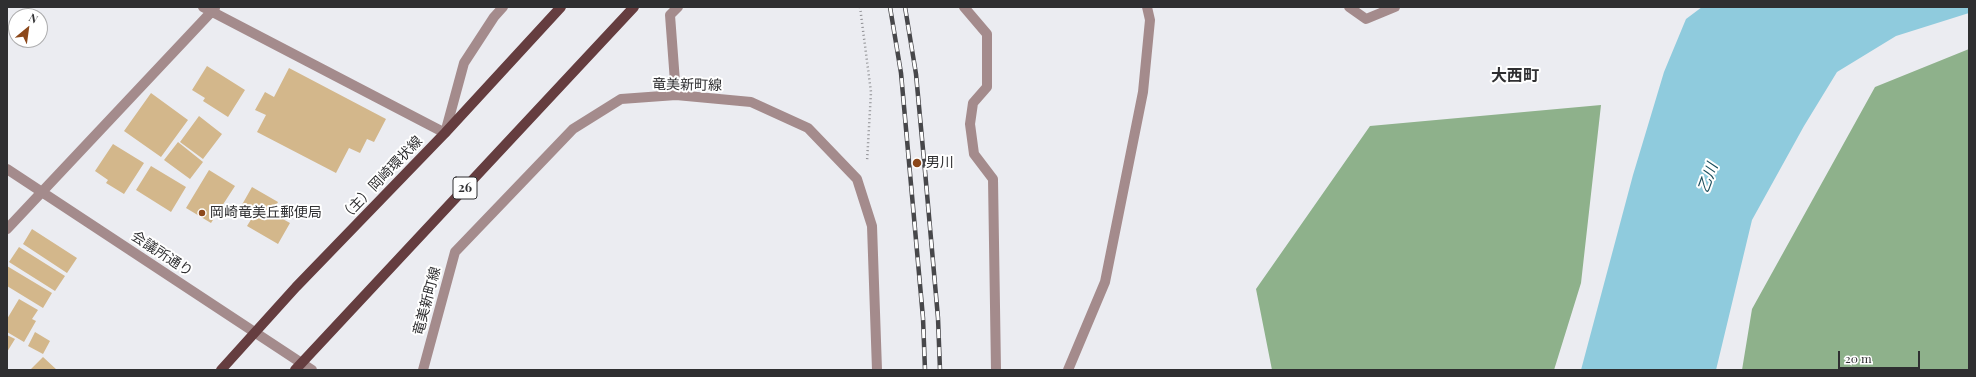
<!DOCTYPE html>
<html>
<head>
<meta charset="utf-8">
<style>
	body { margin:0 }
	#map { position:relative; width:1976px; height:377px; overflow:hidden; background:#ebecf1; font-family:"Playfair Display",serif }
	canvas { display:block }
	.frame { position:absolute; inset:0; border:8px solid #2f2f31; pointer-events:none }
	.north { position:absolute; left:8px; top:8px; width:40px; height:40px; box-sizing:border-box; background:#fff; border:1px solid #acacad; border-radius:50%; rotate:29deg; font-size:11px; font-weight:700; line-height:16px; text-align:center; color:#2f2f31 }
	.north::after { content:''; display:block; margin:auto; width:14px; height:18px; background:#8c481b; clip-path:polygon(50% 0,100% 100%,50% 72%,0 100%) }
	.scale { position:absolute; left:1838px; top:351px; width:82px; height:18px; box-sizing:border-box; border:2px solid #2f2f31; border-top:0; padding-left:5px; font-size:12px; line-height:14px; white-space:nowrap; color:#2f2f31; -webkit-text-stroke:3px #fff; paint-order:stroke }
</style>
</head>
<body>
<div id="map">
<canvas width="1976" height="377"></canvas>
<div class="frame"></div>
<div class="north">N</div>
<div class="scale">20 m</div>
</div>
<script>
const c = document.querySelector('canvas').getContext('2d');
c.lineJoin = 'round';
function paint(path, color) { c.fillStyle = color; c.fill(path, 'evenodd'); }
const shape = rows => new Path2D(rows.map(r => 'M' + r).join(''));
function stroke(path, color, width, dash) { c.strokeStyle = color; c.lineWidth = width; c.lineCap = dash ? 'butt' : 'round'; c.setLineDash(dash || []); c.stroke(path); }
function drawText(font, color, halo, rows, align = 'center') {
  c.font = font + ' "Playfair Display","Noto Sans JP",serif'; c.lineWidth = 4; c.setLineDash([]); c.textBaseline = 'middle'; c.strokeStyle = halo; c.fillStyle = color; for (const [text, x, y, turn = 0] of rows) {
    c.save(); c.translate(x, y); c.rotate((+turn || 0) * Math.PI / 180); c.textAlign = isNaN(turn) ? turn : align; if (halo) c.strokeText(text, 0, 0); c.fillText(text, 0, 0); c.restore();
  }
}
paint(shape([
	[1969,49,1969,370,1742,370,1752,309,1875,87],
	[1601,105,1581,283,1554,370,1272,370,1256,289,1370,126]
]), '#8eb18b');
paint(shape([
	[1702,7,1969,7,1969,13,1896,36,1837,72,1804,126,1752,220,1716,370,1581,370,1633,175,1664,72,1686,19]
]), '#8fcbdd');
paint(shape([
	[207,66,245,90,228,117,203,101,205,98,192,90],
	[289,68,386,119,374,142,367,139,360,153,349,148,336,173,257,132,266,115,255,110,265,92,274,97],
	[151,93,188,120,161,157,124,131],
	[199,116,222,134,203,159,180,142],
	[178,142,203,162,190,179,164,160],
	[113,144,144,163,124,194,106,183,108,180,95,171],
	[151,166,186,187,171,212,136,190],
	[209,170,235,186,211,223,186,208],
	[252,187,278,202,272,213,290,223,278,244,247,226,252,218,239,210],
	[32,229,77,258,67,273,23,244],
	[19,247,65,276,55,291,9,262],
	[7,266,52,293,43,308,7,286],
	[19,299,38,310,32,319,36,321,24,342,7,332,7,319],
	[35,332,50,341,43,354,28,346],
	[7,335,15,339,7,352],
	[43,357,57,370,30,370]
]), '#d3b78b');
stroke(shape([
	[860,7,871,92,867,162]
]), '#8f8f93', 2.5, [1, 3]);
stroke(shape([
	[203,7,445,133,464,63,494,17,503,7],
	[964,7,987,34,987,87,973,103,970,124,974,154,993,179,996,370],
	[1349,7,1366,19,1395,7],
	[676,95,670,15,678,7],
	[7,169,312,370],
	[7,229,215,8],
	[423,370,455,252,573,129,621,99,676,95,751,102,808,128,857,179,872,226,877,370],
	[1068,370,1105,282,1143,92,1150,20,1147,7]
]), '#a48b8c', 10);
stroke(shape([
	[221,370,296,287,445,133,561,7],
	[295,370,634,7]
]), '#653d3f', 10);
const rail = shape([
	[890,7,901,73,923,318,925,370],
	[905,7,916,74,925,171,938,318,940,370]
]);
stroke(rail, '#47474a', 4.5);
stroke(rail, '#fff', 3, [9]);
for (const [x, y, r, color] of [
	[917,163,5,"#8c481b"],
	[202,213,4,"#8c481b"]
]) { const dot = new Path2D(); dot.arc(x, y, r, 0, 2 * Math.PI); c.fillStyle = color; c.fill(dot); stroke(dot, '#fff', 1.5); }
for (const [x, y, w] of [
	[465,188,24]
]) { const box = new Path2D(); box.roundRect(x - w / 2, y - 11, w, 22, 3); c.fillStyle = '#fff'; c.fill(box); stroke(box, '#2f2f31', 1); }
drawText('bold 13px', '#2f2f31', null, [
	["26",465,188]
]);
drawText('14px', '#2f2f31', '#fff', [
	["竜美新町線",687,85,1],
	["（主）岡崎環状線",381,179,-46],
	["会議所通り",162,254,33],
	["竜美新町線",427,301,-75]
]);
drawText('14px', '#2f2f31', '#fff', [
	["男川",926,163],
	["岡崎竜美丘郵便局",210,213]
], 'left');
drawText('italic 15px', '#1c4f5d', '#fff', [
	["乙川",1708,178,-70]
]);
drawText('bold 16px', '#2f2f31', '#fff', [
	["大西町",1515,76]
]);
</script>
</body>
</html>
